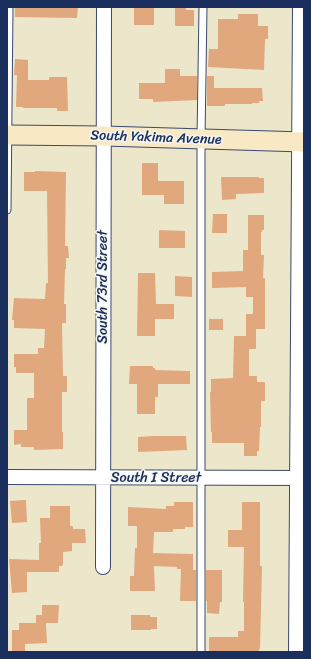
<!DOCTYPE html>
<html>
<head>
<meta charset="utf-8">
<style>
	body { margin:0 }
	#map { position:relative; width:311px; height:659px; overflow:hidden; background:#ece6ca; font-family:Sriracha,sans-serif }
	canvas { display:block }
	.frame { position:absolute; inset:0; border:8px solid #1b2f5e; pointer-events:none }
</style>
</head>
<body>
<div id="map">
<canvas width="311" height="659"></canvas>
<div class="frame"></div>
</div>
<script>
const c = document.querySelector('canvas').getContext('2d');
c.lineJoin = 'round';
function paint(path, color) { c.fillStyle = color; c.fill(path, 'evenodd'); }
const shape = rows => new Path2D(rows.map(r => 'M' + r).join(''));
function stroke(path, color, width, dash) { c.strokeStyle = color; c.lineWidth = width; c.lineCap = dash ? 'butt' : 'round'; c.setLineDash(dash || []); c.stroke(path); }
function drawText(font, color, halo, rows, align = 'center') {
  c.font = font + ' Sriracha,sans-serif'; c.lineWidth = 3; c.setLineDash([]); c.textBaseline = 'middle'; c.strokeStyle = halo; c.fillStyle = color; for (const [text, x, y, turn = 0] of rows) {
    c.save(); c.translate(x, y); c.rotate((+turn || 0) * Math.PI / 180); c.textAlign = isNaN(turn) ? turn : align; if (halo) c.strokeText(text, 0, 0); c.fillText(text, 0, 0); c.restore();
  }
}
paint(shape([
	[15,7,78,7,77,18,15,17],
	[134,7,154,7,154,25,134,25],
	[175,7,186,7,186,10,194,10,194,26,175,26],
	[238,14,258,14,258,26,268,26,268,39,265,39,264,70,208,67,209,49,218,49,218,19,238,19],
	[15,59,28,60,28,80,49,80,49,77,67,77,68,111,57,111,57,108,23,108,23,107,16,107,17,75,14,75],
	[165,69,180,69,180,76,197,76,197,100,153,102,153,99,139,99,139,83,165,83],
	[207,76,214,76,214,88,262,88,263,101,259,101,259,103,252,103,252,104,225,104,225,106,207,106],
	[142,163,158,163,158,181,184,181,184,204,164,204,164,195,142,195],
	[35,171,66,172,65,246,68,246,69,258,66,258,66,269,65,269,64,304,66,304,66,323,62,323,63,376,67,376,67,392,62,392,62,432,63,432,63,449,34,450,34,447,21,447,21,444,14,445,14,430,27,430,27,398,34,398,34,373,16,373,16,367,14,367,14,354,38,354,38,348,44,348,45,329,14,328,14,320,12,320,14,298,45,299,46,283,48,283,47,191,24,191,24,172,35,172],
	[221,177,259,177,259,178,264,178,264,193,236,194,236,199,222,200],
	[213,214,227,214,227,233,212,233],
	[248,215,264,215,264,230,262,230,262,232,261,232,261,255,264,255,263,278,265,278,265,329,256,329,256,349,249,349,249,376,257,376,257,382,265,382,265,401,261,401,261,427,260,427,259,451,257,451,257,456,244,456,244,443,212,443,212,432,211,432,210,392,211,392,211,379,233,378,234,336,246,336,246,314,253,314,253,297,246,297,246,287,212,288,212,272,243,271,243,250,248,250],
	[159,230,185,231,185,248,159,248],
	[138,273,155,273,156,304,174,304,174,319,155,319,155,336,137,336],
	[175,276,192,277,192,297,175,296],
	[209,319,223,319,223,330,209,330],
	[130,366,153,366,153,368,155,368,155,370,190,371,190,384,158,384,158,397,155,397,155,414,137,414,137,384,129,384],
	[153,436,186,436,187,450,138,452,138,437],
	[24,500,26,500,27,522,12,523,10,501],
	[174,502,193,502,193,527,185,527,185,529,173,529,173,532,154,532,153,553,193,554,193,570,196,570,196,601,180,601,181,569,177,569,177,567,154,566,155,591,130,591,130,576,134,576,135,548,137,548,137,526,128,526,128,507,166,509,166,506,174,506],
	[242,502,260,502,260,566,262,566,260,649,259,649,259,652,209,652,209,637,238,637,238,631,244,631,244,602,243,602,244,547,228,547,228,530,242,530],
	[50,506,70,506,70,526,73,526,73,529,85,529,86,543,72,543,72,551,63,552,63,564,62,566,59,566,59,572,27,572,27,592,12,593,9,559,39,560,39,543,41,543,40,518,50,518],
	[206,570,222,570,222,602,220,602,219,614,207,613,207,601,206,601],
	[42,605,59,605,58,623,46,623,47,643,25,644,25,652,12,652,12,630,19,630,19,623,36,623,36,615,42,615],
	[131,615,150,615,150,617,157,617,157,629,151,629,151,630,131,630]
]), '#e1a87d');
const service = shape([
	[7,210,9,7],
	[201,652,201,139,203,7]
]);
const minor = shape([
	[7,477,304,478],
	[103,567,104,7],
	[296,652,300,7]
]);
const secondary = shape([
	[7,135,104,136,304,142]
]);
stroke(service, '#3a4a6e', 9);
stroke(minor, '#3a4a6e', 16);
stroke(secondary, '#3a4a6e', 21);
stroke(service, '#fff', 7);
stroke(minor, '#fff', 14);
stroke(secondary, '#f8e8c3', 19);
drawText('14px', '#1b2f5e', '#f6f6f2', [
	["South Yakima Avenue",156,138,2],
	["South 73rd Street",103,287,-90],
	["South I Street",156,478]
]);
</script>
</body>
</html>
